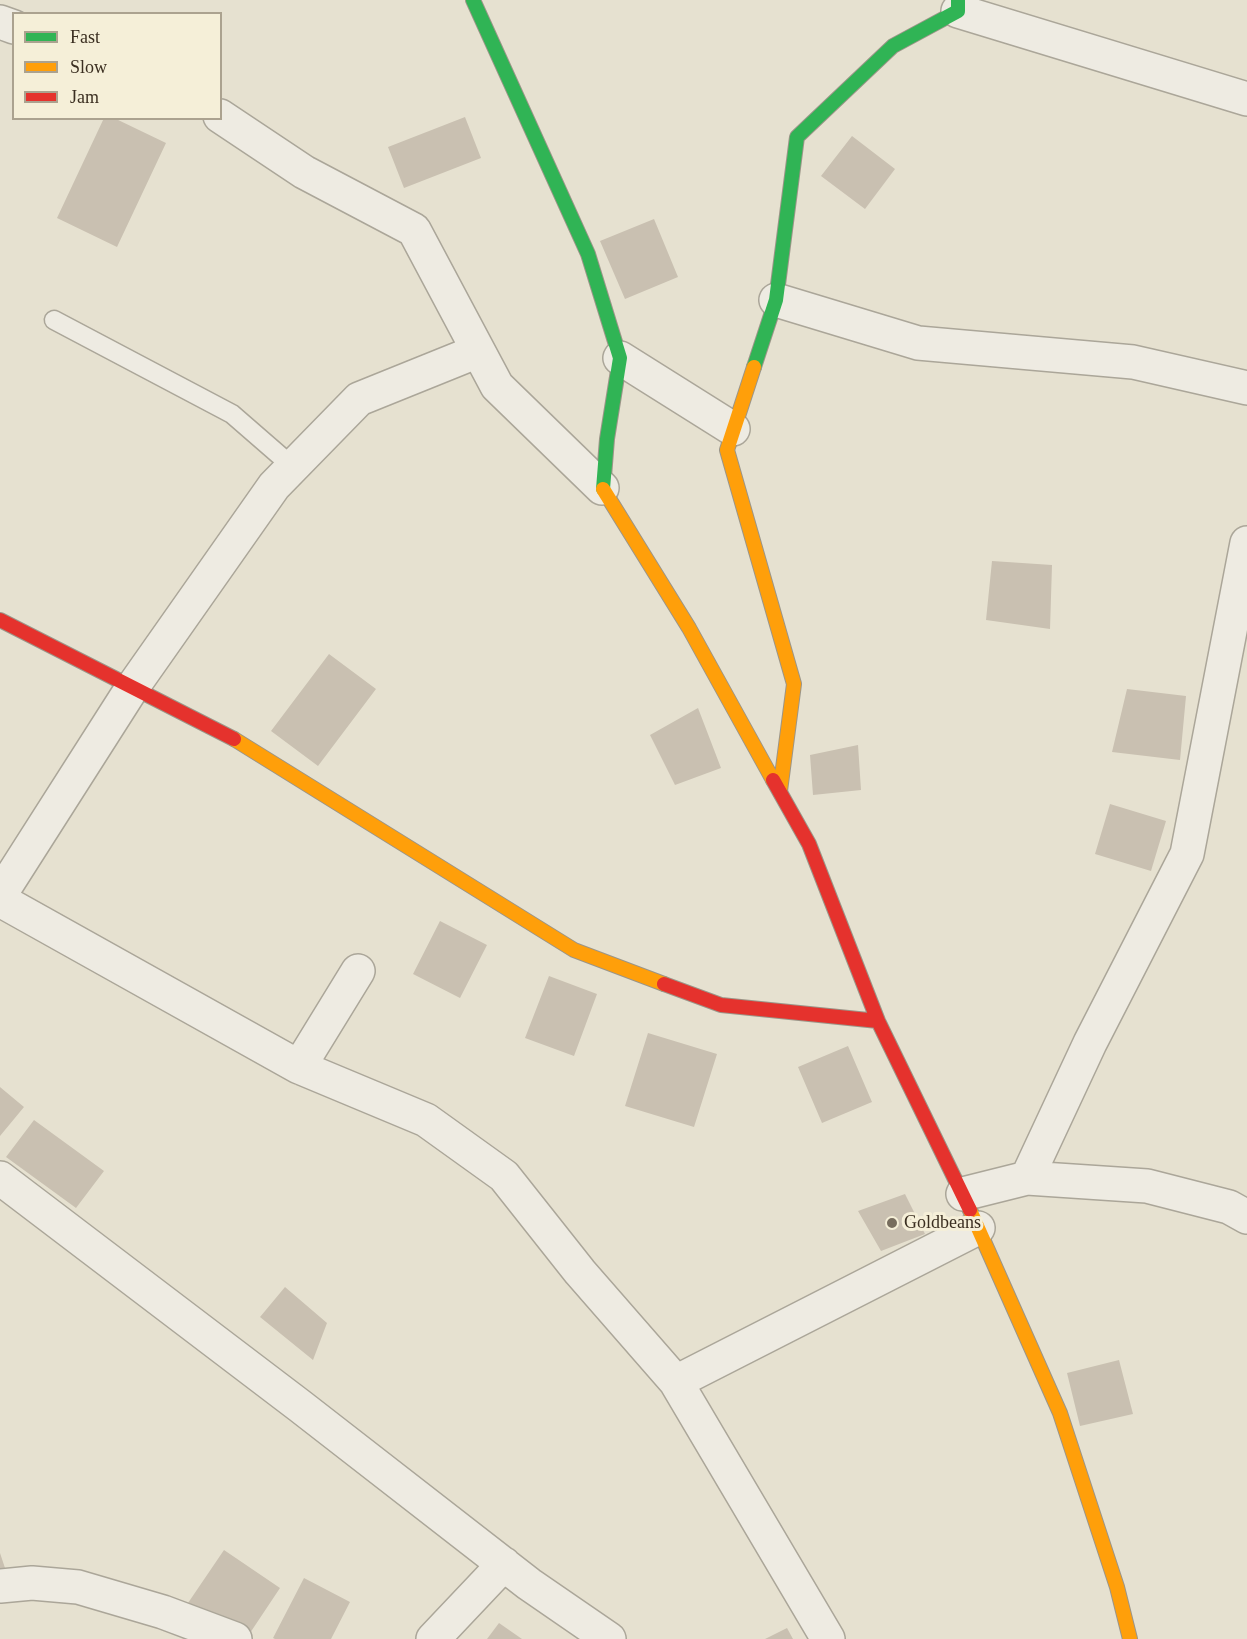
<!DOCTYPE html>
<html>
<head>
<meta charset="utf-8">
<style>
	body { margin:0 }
	#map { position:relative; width:1247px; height:1639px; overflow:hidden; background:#e6e1d0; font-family:Georgia,serif }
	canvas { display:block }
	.legend { position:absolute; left:12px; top:12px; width:210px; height:108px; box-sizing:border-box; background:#f5efd8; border:2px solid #aba28f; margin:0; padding:8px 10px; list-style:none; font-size:18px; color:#3b2f21 }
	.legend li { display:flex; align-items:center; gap:12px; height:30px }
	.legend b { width:30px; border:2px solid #aba28f }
</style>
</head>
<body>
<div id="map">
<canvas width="1247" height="1639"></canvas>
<ul class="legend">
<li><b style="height:8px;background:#30b455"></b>Fast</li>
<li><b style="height:8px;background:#ff9f0a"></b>Slow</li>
<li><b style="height:8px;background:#e5322d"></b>Jam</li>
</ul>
</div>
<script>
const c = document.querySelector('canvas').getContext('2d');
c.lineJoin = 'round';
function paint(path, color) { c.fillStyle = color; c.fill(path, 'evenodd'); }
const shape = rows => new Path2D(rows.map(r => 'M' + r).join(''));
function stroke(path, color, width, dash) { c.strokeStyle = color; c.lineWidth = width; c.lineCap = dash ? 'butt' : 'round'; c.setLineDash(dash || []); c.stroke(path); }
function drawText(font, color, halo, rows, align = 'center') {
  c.font = font + ' Georgia,serif'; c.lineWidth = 6; c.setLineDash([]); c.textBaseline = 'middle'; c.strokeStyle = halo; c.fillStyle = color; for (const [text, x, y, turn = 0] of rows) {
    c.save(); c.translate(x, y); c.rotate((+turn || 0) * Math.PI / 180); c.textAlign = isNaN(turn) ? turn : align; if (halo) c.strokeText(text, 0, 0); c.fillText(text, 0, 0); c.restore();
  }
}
paint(shape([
	[465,117,481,158,404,188,388,147],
	[104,118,114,118,166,143,117,247,57,218],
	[852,136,895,169,865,209,821,176],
	[654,219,678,277,625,299,600,241],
	[992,561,1052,565,1050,629,986,620],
	[329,654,376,689,318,766,271,731],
	[1127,689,1186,696,1180,760,1112,752],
	[698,708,721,768,675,785,650,735],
	[858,745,861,790,813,795,810,755],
	[1110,804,1166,821,1151,871,1095,854],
	[440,921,487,945,460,998,413,974],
	[549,976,597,994,574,1056,525,1038],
	[648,1033,717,1054,694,1127,625,1106],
	[848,1046,872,1102,822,1123,798,1067],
	[0,1087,24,1107,0,1136],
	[34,1120,104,1171,76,1208,6,1157],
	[905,1194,925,1234,881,1251,858,1211],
	[285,1287,327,1323,313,1360,260,1317],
	[1119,1360,1133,1414,1080,1426,1067,1373],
	[224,1550,280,1588,246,1639,241,1639,188,1603],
	[0,1553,6,1571,0,1572],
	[304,1578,350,1602,331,1639,275,1639,273,1638],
	[499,1623,522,1639,487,1639],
	[787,1628,793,1639,765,1639]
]), '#c9c0b1');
const lane = shape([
	[54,320,232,414,293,467]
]);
const street = shape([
	[958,11,1247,99],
	[0,22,14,27],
	[220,116,304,172,414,230,497,386,602,488],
	[776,300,918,343,1133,362,1247,388],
	[620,358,733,429],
	[0,895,132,688,274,486,359,399,478,351],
	[0,900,299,1067,358,971],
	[299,1067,426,1120,504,1176,580,1272,676,1382],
	[0,1178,300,1406,529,1584,609,1639],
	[1027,1178,1090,1043,1187,854,1247,543],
	[963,1194,1027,1178,1147,1186,1229,1207,1247,1217],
	[0,1586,32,1583,78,1587,163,1612,235,1639],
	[433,1639,504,1564],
	[828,1639,676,1382,978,1228]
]);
const fast = shape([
	[473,0,588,254,620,358,607,439,603,489],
	[754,367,776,300,797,137,893,46,958,11,958,0]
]);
const slow = shape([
	[754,367,727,450,794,684,780,791],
	[603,489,689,628,773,780],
	[234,739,574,950,664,984],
	[970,1210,1060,1413,1117,1587,1130,1639]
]);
const jam = shape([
	[0,620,234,739],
	[773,780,809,844,878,1021,970,1210],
	[664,984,721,1005,878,1021]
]);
stroke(lane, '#aba699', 21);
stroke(street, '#aba699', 36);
stroke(fast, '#9b9588', 16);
stroke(slow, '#9b9588', 16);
stroke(jam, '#9b9588', 16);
stroke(lane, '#eeebe2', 18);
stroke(street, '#eeebe2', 33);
stroke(fast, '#30b455', 14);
stroke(slow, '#ff9f0a', 14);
stroke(jam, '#e5322d', 14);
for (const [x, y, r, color] of [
	[892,1223,6,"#776d5e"]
]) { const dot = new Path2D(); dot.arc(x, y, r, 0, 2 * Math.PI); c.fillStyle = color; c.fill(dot); stroke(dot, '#f5efd8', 2); }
drawText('18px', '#3b2f21', '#f5efd8', [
	["Goldbeans",904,1223]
], 'left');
</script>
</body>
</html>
